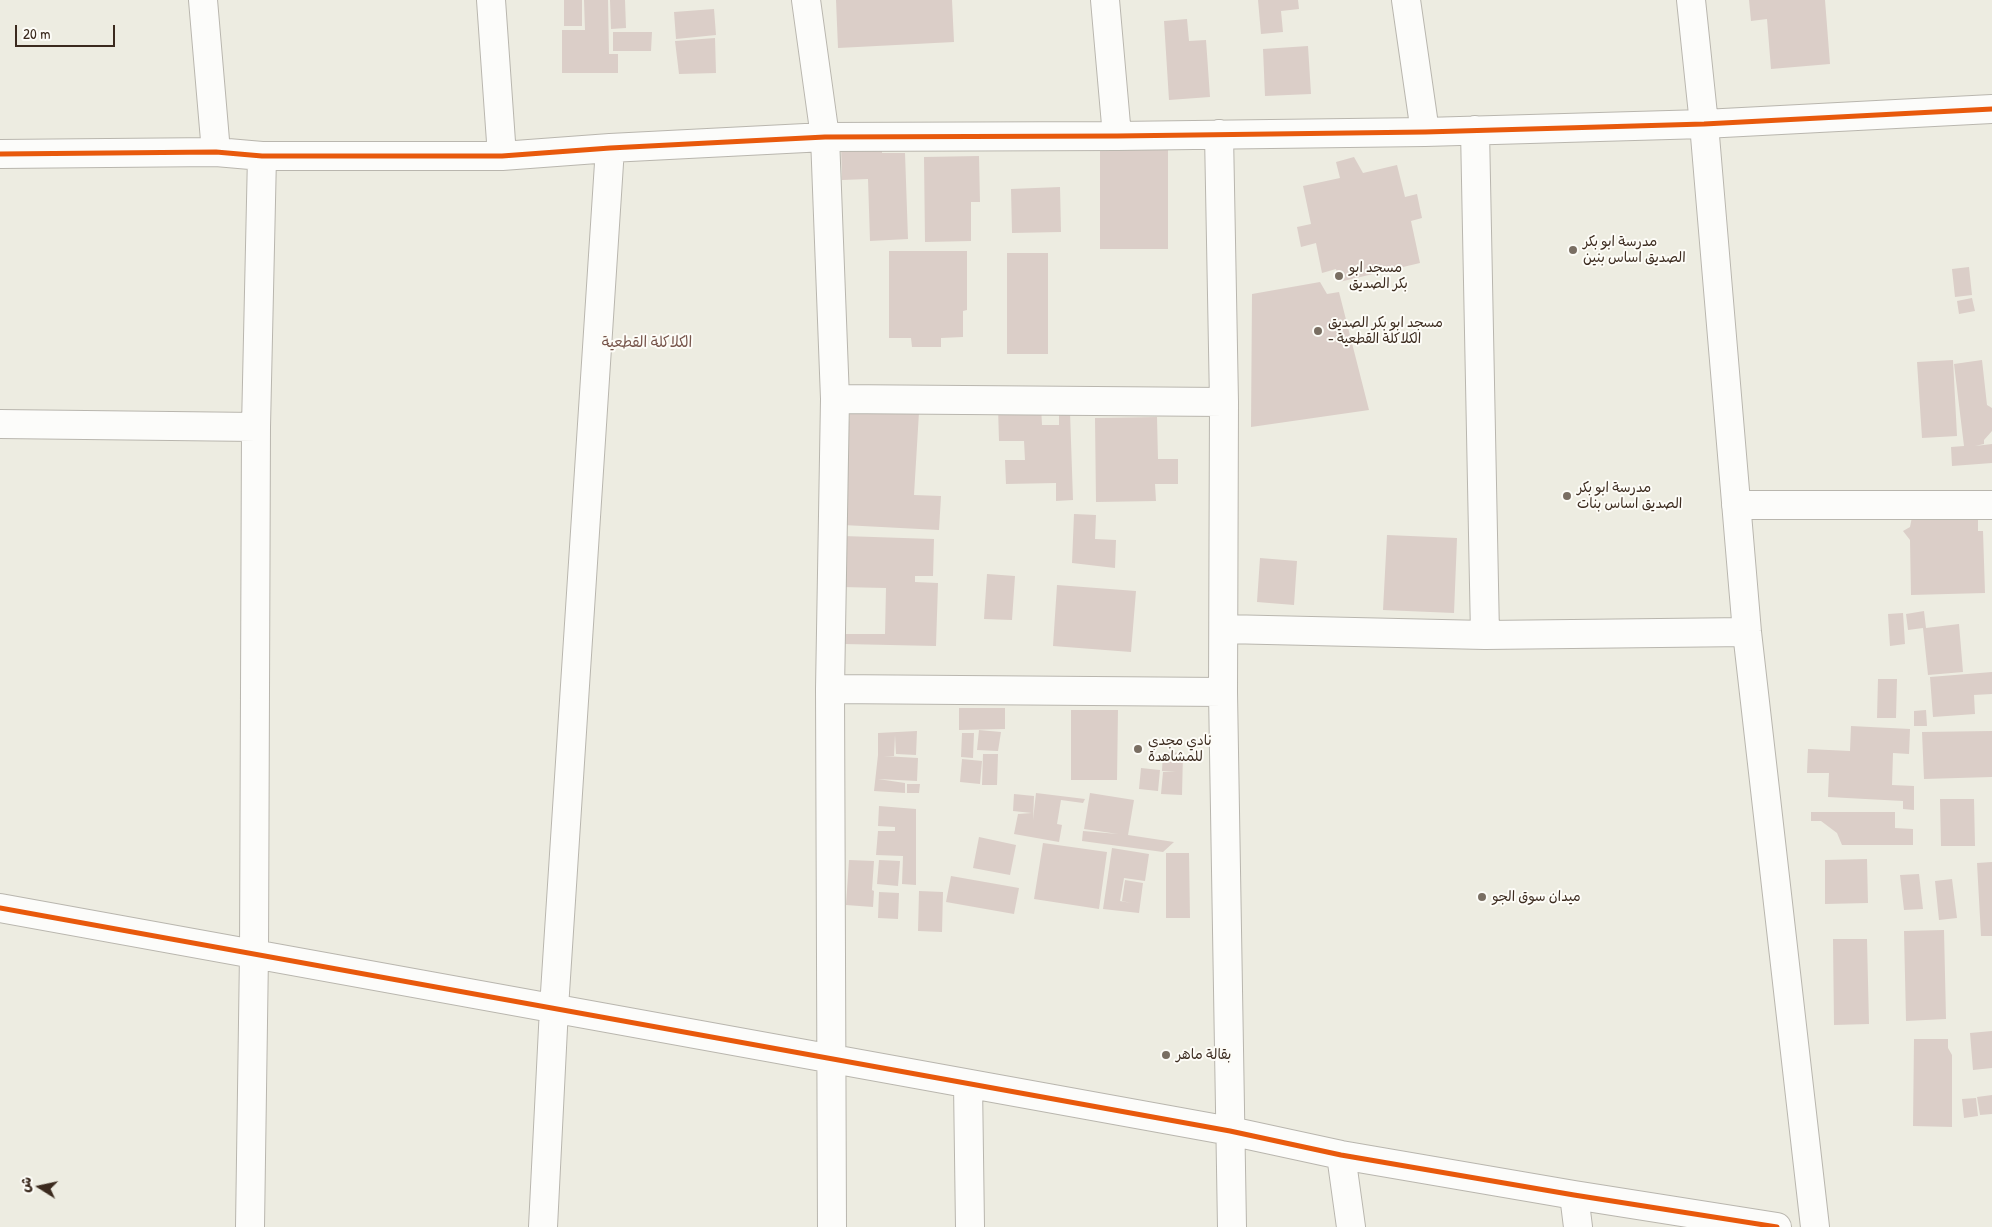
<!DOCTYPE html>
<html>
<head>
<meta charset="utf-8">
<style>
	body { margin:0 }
	#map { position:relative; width:1992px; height:1227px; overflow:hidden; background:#edece1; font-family:"Patrick Hand","Playpen Sans Arabic",sans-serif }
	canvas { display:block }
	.north { position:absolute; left:15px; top:1162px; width:50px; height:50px; -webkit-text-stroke:4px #fdfcf7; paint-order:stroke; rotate:280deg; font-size:14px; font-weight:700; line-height:20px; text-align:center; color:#3b2a1e }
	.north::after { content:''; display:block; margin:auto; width:18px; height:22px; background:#3b2a1e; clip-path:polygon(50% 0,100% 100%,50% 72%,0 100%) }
	.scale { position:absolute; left:15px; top:25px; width:100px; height:22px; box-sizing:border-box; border:2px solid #3b2a1e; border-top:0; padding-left:6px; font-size:15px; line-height:18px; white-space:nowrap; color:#3b2a1e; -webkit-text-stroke:4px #fdfcf7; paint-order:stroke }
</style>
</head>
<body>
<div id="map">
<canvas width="1992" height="1227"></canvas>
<div class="north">ش</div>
<div class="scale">20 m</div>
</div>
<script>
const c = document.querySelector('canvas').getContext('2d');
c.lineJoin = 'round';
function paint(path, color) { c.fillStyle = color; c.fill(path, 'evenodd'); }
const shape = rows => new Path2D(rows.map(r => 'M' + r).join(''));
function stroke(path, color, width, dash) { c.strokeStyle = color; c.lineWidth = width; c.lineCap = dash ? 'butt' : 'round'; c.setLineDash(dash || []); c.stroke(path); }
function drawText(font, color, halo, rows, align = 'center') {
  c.font = font + ' "Patrick Hand","Playpen Sans Arabic",sans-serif'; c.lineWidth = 4; c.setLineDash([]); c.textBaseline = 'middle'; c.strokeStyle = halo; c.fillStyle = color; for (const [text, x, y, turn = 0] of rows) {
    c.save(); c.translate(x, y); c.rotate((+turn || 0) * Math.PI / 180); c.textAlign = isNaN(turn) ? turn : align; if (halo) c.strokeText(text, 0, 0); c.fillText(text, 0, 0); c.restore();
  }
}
paint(shape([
	[564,0,582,0,582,26,564,26],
	[584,0,608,0,609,54,618,54,618,73,562,73,562,30,585,30],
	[610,0,625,0,626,28,611,29],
	[836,0,952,0,954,42,838,48],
	[1258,0,1298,0,1299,9,1281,11,1283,32,1261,34],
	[1749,0,1825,0,1830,64,1771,69,1767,19,1751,21],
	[714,9,716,35,676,39,674,12],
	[1187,19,1189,41,1206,40,1210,97,1169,100,1164,21],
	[613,32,652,32,651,51,613,51],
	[715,38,716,73,679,74,675,41],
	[1308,46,1311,94,1265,96,1263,49],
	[882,143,882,153,905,153,908,239,870,241,868,179,842,180,841,145],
	[1100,146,1168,146,1168,249,1100,249],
	[979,156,980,202,971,202,971,241,925,242,924,157],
	[1354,157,1363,173,1397,165,1405,197,1417,194,1422,218,1411,221,1420,263,1339,282,1336,269,1322,273,1316,243,1301,247,1297,227,1311,224,1303,186,1340,178,1336,162],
	[1060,187,1061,232,1012,233,1011,189],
	[889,251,967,251,967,310,963,311,963,337,941,338,941,347,912,347,911,338,889,338],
	[1007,253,1048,253,1048,354,1007,354],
	[1969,267,1972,295,1955,297,1952,269],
	[1320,282,1327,294,1339,292,1369,410,1251,427,1252,294],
	[1972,298,1975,311,1959,314,1957,301],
	[1953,360,1957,436,1922,438,1917,362],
	[1982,360,1987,405,1992,408,1992,431,1984,440,1984,444,1975,446,1992,444,1992,463,1952,466,1951,447,1964,446,1954,364],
	[1041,406,1042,425,1059,425,1059,412,1070,412,1073,500,1056,501,1056,483,1006,484,1005,460,1025,460,1024,441,999,441,998,407],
	[850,408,919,412,914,495,941,496,939,530,843,525],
	[1157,417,1158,459,1178,459,1178,484,1155,484,1156,501,1096,502,1095,418],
	[1978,513,1978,531,1983,531,1985,593,1911,595,1910,540,1903,531,1910,527,1912,517],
	[1074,514,1096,515,1095,539,1116,540,1115,568,1072,563],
	[1387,535,1457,538,1454,613,1383,610],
	[843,536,934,539,933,576,915,576,915,582,938,583,936,646,844,644,844,634,885,634,886,588,841,587],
	[1260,558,1297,561,1294,605,1257,602],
	[987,574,1015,576,1012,620,984,619],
	[1057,585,1136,591,1131,652,1053,646],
	[1924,611,1926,628,1959,624,1963,672,1928,675,1923,628,1908,630,1906,614],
	[1903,613,1905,644,1890,646,1888,614],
	[1992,672,1992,694,1974,695,1975,714,1933,717,1930,677],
	[1878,679,1897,679,1896,718,1877,718],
	[959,708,1005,708,1005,729,959,730],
	[1071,710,1118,710,1117,780,1071,780],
	[1926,710,1927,726,1914,726,1914,711],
	[1851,726,1910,729,1909,754,1893,753,1892,785,1914,786,1914,810,1903,809,1903,801,1828,797,1829,773,1807,773,1808,749,1850,751],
	[979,730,1001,732,998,751,977,750],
	[917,731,916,755,896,754,895,735,894,756,884,756,918,758,917,781,878,779,905,783,905,793,874,791,878,755,878,733],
	[1992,731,1992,777,1924,779,1922,732],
	[962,733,974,733,973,758,961,757],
	[1163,752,1183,753,1182,795,1161,794,1163,772,1176,772,1162,771],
	[983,754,998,754,997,785,982,785],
	[962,759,982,761,980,784,960,782],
	[1141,768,1160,770,1158,791,1139,789],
	[907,784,920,784,919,793,907,793],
	[1036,793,1085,799,1083,803,1061,800,1057,824,1062,825,1059,842,1014,834,1018,814,1032,813,1013,811,1014,794,1034,796,1033,820],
	[1090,793,1134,800,1128,835,1174,842,1163,852,1082,841,1083,831,1118,834,1084,829],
	[1940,799,1974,799,1975,846,1941,846],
	[879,806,916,809,916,885,902,884,903,856,876,855,878,831,895,831,895,827,878,826],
	[1811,812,1895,812,1895,828,1913,829,1913,845,1842,845,1837,833,1821,821,1811,821],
	[979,837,1016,845,1010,875,973,868],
	[1043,843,1107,852,1099,909,1034,899],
	[1112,848,1149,854,1145,881,1124,878,1120,901,1131,903,1122,901,1125,880,1143,883,1139,913,1103,909],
	[1166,853,1189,853,1190,918,1166,918],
	[1867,859,1868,903,1825,904,1825,860],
	[849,860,874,861,872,890,874,891,873,907,846,905],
	[879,860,900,861,898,886,877,884],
	[1992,862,1992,936,1981,936,1977,863],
	[1919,874,1923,909,1904,910,1900,875],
	[951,876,1019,888,1014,914,946,902],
	[1952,879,1957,918,1939,920,1935,881],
	[919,891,943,892,942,932,918,931],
	[879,892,899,893,898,919,878,918],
	[1944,930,1946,1019,1906,1021,1904,931],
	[1833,939,1867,939,1869,1024,1834,1025],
	[1992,1031,1992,1068,1973,1070,1970,1033],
	[1914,1039,1948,1039,1948,1048,1952,1055,1952,1127,1913,1126],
	[1992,1095,1992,1114,1980,1115,1977,1097],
	[1976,1098,1978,1116,1964,1118,1962,1099]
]), '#dbcec8');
const minor = shape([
	[203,0,216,152],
	[491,0,502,156],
	[806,0,825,137,835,399,830,689,832,1227],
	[1105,0,1117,136],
	[1406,0,1425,132],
	[1691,0,1704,124,1747,632,1815,1227],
	[1475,130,1485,635],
	[1219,134,1224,402,1223,692,1232,1227],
	[0,154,216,152,262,156,502,156,610,148,825,137,1117,136,1425,132,1704,124,1992,109],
	[835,399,1224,402],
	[0,424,256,427],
	[1736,505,1992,505],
	[1224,629,1485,635,1747,632],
	[830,689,1223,692],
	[0,908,1230,1131,1341,1155,1574,1195,1777,1227],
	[968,1084,970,1227],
	[1341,1155,1351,1227],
	[1574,1195,1578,1227],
	[250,1227,254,954,256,427,262,156],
	[543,1227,554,1008,610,148]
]);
stroke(minor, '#b9b6ae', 30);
stroke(minor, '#fcfcfa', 28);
stroke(shape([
	[0,154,216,152,262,156,502,156,610,148,825,137,1117,136,1425,132,1704,124,1992,109],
	[0,908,1230,1131,1341,1155,1574,1195,1777,1227]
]), '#e8590c', 5);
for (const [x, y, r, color] of [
	[1573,250,5,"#796e62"],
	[1339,276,5,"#796e62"],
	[1318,331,5,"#796e62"],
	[1567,496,5,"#796e62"],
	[1138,749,5,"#796e62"],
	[1482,897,5,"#796e62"],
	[1166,1055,5,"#796e62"]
]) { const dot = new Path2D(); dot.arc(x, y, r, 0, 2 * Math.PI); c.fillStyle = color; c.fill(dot); stroke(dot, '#fdfcf7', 2); }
drawText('14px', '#3b2a1e', '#fdfcf7', [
	["مدرسة ابو بكر",1583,242],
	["الصديق اساس بنين",1583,258],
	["مسجد ابو",1349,268],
	["بكر الصديق",1349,284],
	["مسجد ابو بكر الصديق",1328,323],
	["- الكلاكلة القطعية",1328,339],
	["مدرسة ابو بكر",1577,488],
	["الصديق اساس بنات",1577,504],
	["نادي مجدي",1148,741],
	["للمشاهدة",1148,757],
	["ميدان سوق الجو",1492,897],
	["بقالة ماهر",1176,1055]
], 'left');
drawText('15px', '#76544a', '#fdfcf7', [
	["الكلاكلة القطعية",647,343]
]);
</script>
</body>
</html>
